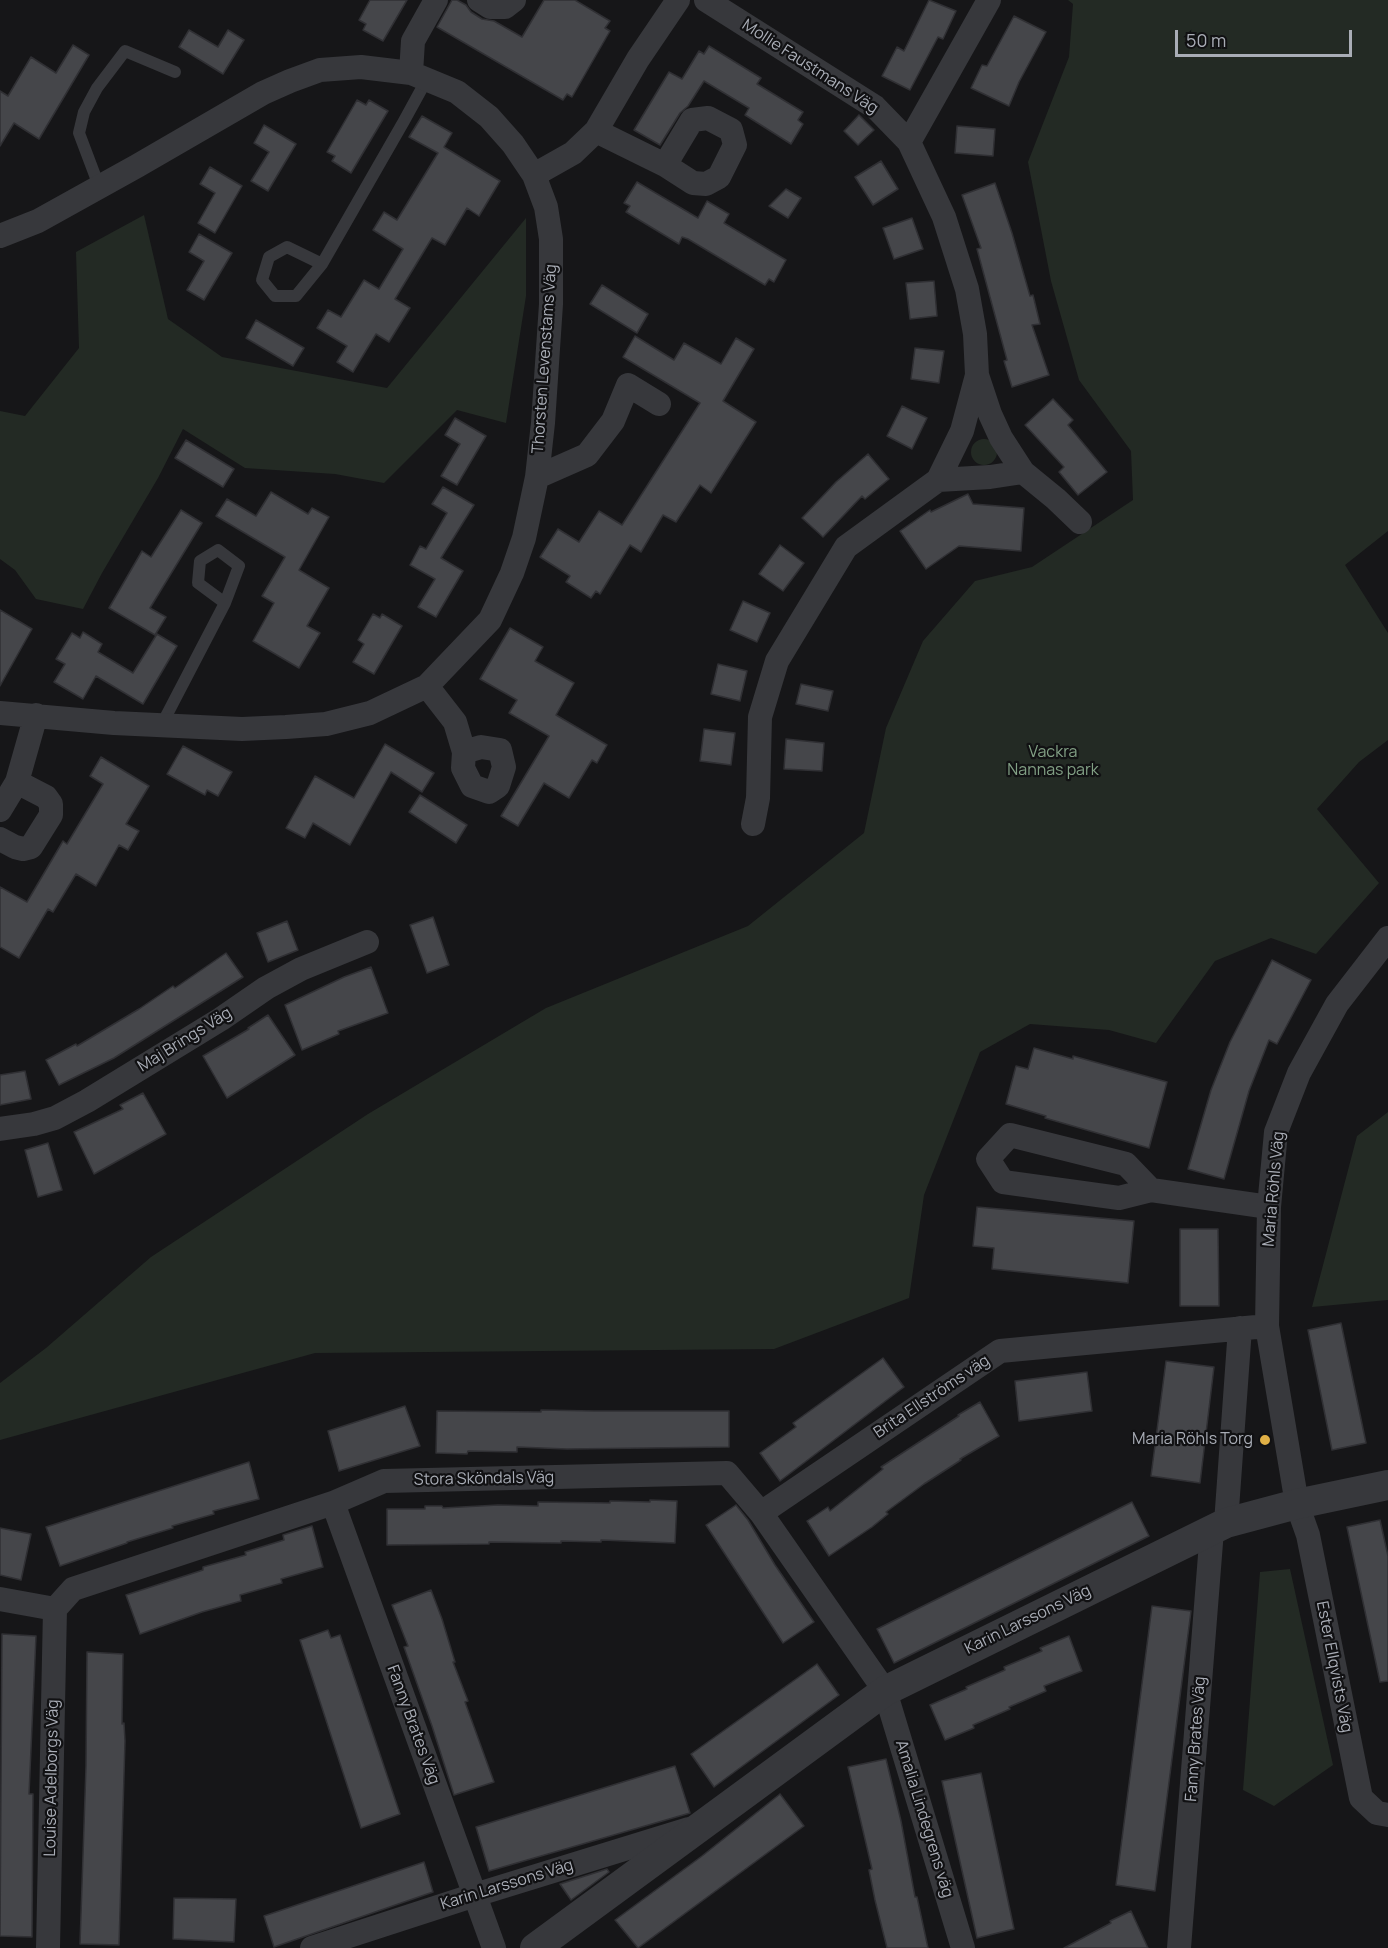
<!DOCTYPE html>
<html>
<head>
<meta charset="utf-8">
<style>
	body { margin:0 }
	#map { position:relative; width:1388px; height:1948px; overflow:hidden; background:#161618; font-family:Manrope,sans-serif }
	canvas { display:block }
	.scale { position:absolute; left:1175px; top:30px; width:177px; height:27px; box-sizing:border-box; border:3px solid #a9adb6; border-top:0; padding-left:8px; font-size:18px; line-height:21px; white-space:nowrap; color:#a9adb6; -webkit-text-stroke:4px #111113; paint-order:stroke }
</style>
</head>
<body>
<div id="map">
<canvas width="1388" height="1948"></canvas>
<div class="scale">50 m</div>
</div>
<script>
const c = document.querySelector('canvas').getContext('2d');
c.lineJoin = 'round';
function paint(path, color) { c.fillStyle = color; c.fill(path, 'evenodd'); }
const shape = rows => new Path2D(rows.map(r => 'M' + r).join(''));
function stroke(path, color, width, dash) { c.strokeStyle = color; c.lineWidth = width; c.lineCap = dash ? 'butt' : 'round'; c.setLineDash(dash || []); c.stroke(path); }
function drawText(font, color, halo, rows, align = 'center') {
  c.font = font + ' Manrope,sans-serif'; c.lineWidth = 4.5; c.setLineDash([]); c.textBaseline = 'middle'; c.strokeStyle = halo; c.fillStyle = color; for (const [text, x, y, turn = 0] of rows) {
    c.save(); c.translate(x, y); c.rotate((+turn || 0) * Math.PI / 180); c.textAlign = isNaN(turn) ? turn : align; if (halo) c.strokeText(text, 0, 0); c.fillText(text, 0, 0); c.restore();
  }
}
paint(shape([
	[1068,0,1388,0,1388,531,1345,565,1388,633,1388,740,1359,762,1317,809,1379,883,1316,954,1271,938,1215,961,1156,1043,1109,1030,1030,1024,980,1052,924,1195,909,1298,774,1349,315,1353,0,1440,0,1383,46,1348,151,1257,368,1114,546,1008,748,926,864,833,886,728,923,641,975,581,1032,567,1133,500,1131,451,1079,380,1051,281,1028,162,1069,57,1073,4],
	[144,215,168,319,222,357,387,388,526,218,526,296,506,423,457,410,384,483,335,474,245,468,183,429,158,478,102,573,83,609,36,599,15,570,0,559,0,411,25,416,79,348,76,252],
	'971 452a13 13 0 1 1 26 0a13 13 0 1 1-26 0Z',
	[1388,1112,1388,1300,1312,1307,1357,1136],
	[1290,1569,1333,1765,1274,1806,1243,1790,1260,1572]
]), '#232a24');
const building = shape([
	[370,0,407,0,383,41,363,30,366,24,359,20,370,0],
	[452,0,457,0,466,5,471,12,482,19,494,21,522,37,544,0,575,0,610,21,605,28,610,31,572,97,567,94,563,100,437,27,452,0],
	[929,0,956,11,943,39,938,37,910,90,882,76,897,47,904,51,929,0],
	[1014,16,1046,32,1019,82,1009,106,971,88,982,65,987,66,1014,16],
	[189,30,218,47,228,30,244,40,223,74,179,47,189,30],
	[73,45,89,55,39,139,14,123,0,146,0,91,8,96,31,57,56,73,73,45],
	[709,46,761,78,757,84,803,112,798,120,803,124,791,144,745,115,749,108,704,81,688,106,680,113,660,145,634,130,669,72,682,79,699,51,704,54,709,46],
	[357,100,366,105,369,100,388,111,351,173,332,161,335,156,327,152,357,100],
	[859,115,874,130,858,145,844,131,859,115],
	[422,116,452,133,444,147,500,181,479,216,467,208,445,245,432,238,395,299,410,308,389,342,376,334,353,372,337,362,347,346,317,328,328,310,341,317,364,280,379,289,403,249,373,230,384,212,397,220,438,153,409,137,422,116],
	[264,125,296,144,268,191,251,181,269,152,254,143,264,125],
	[957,126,995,129,993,156,955,153,957,126],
	[881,161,898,189,873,205,855,177,881,161],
	[210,167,242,186,215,233,198,223,215,193,200,184,210,167],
	[637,182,698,218,707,201,729,214,724,223,786,260,774,282,769,279,765,285,688,239,682,237,679,244,626,212,630,206,624,203,637,182],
	[995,183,1012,233,1030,296,1033,295,1040,324,1032,325,1049,375,1012,387,1004,361,1007,360,977,249,981,248,962,195,995,183],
	[786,189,801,198,788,218,769,206,786,189],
	[912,218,923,249,894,259,883,228,912,218],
	[199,234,232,253,204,300,187,290,204,261,189,252,199,234],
	[934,281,937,316,910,319,906,283,934,281],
	[602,285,648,314,637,333,590,304,602,285],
	[256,320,304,348,293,366,246,338,256,320],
	[635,336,674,360,684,343,721,364,736,338,754,349,723,401,756,422,711,493,700,485,676,522,663,515,641,552,630,545,600,594,596,591,591,598,566,582,570,576,540,557,558,529,579,542,599,511,622,525,700,403,623,357,635,336],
	[915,348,944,351,939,383,911,379,915,348],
	[1053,399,1073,420,1068,425,1107,472,1078,495,1059,472,1064,467,1025,425,1053,399],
	[902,406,927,418,912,449,887,436,902,406],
	[455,418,486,436,457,485,441,476,460,444,445,435,455,418],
	[186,440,234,469,223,487,175,458,186,440],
	[868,454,889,479,865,499,862,496,823,537,802,518,836,482,868,454],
	[443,487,474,505,441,558,463,571,436,617,418,607,435,579,410,565,420,546,426,549,447,513,432,504,443,487],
	[271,492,308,514,312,508,329,517,299,570,329,588,307,626,320,633,299,668,253,641,274,603,262,596,285,557,216,516,227,499,256,516,271,492],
	[968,494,973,504,1024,508,1021,551,959,546,926,569,900,531,930,510,931,512,968,494],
	[181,510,202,523,150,608,166,617,155,635,109,608,142,551,151,557,181,510],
	[780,545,804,563,783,591,759,574,780,545],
	[743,601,770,613,757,642,730,630,743,601],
	[0,610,32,629,0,686,0,610],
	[373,614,380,618,382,614,402,626,374,674,353,662,364,644,358,640,373,614],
	[510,628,543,647,535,661,574,683,556,715,607,745,597,763,592,760,569,798,544,783,518,826,501,816,549,736,509,713,517,700,480,679,510,628],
	[83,632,102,644,98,652,133,673,157,634,177,646,143,704,96,676,83,699,54,682,65,664,56,659,72,633,80,638,83,632],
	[718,664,747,671,740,701,711,694,718,664],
	[801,684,833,691,828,711,796,704,801,684],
	[704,729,735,733,731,765,700,761,704,729],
	[786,739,824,743,822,771,784,769,786,739],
	[385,744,434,773,422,792,391,772,350,845,313,823,305,838,286,828,315,776,354,798,385,744],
	[183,746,232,772,218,796,207,790,205,795,167,774,183,746],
	[101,757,149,786,126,824,139,831,128,850,119,845,96,886,76,874,53,912,48,909,19,958,0,947,0,887,27,902,63,841,67,844,103,784,90,776,101,757],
	[420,795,467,825,456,843,409,812,420,795],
	[433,917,449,965,427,973,410,925,433,917],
	[287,921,298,950,268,962,257,933,287,921],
	[226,953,243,977,114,1058,59,1085,46,1060,76,1044,77,1046,139,1009,173,986,175,988,226,953],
	[1272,960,1311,980,1277,1044,1269,1040,1249,1091,1224,1179,1188,1169,1211,1090,1230,1042,1272,960],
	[371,967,388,1013,338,1031,339,1034,302,1050,285,1005,344,977,371,967],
	[268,1015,295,1055,227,1098,203,1056,249,1029,248,1028,268,1015],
	[1034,1048,1073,1059,1073,1056,1167,1082,1149,1148,1045,1118,1046,1116,1006,1104,1016,1066,1028,1069,1034,1048],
	[25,1071,31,1099,0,1105,0,1075,25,1071],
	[143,1093,166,1134,94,1174,74,1132,123,1109,120,1105,143,1093],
	[48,1143,62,1190,38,1197,25,1150,48,1143],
	[977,1207,1134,1221,1128,1283,992,1269,994,1248,973,1246,977,1207],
	[1180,1229,1218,1229,1219,1306,1180,1306,1180,1229],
	[1341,1323,1366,1443,1332,1450,1308,1330,1341,1323],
	[883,1358,904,1387,780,1481,760,1453,796,1427,793,1423,883,1358],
	[1166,1361,1214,1367,1200,1483,1151,1476,1166,1361],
	[1087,1372,1092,1411,1019,1421,1015,1381,1087,1372],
	[980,1402,999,1436,960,1459,961,1460,924,1484,886,1512,888,1514,872,1527,829,1556,807,1521,828,1507,830,1511,883,1469,881,1467,959,1416,958,1415,980,1402],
	[405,1406,420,1446,339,1471,328,1431,405,1406],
	[541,1410,595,1411,729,1411,729,1447,567,1449,517,1447,517,1452,468,1451,467,1454,436,1453,437,1411,541,1412,541,1410],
	[249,1462,259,1499,213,1511,214,1514,172,1526,173,1528,127,1542,127,1543,60,1566,46,1527,249,1462],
	[650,1500,677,1501,675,1543,601,1540,601,1542,561,1541,561,1543,489,1542,489,1544,387,1545,387,1509,425,1509,425,1506,442,1506,443,1508,498,1505,538,1506,538,1502,610,1503,610,1501,650,1502,650,1500],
	[1132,1502,1149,1536,894,1663,877,1629,1132,1502],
	[736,1505,748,1520,775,1565,814,1622,783,1643,706,1525,736,1505],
	[1380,1520,1388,1556,1388,1681,1380,1682,1347,1527,1380,1520],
	[312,1526,323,1567,281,1579,282,1583,240,1595,241,1601,202,1612,140,1634,126,1595,203,1570,203,1567,246,1555,245,1552,284,1540,283,1535,312,1526],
	[0,1528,31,1534,21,1580,0,1575,0,1528],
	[431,1590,442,1619,455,1662,453,1662,468,1701,465,1702,494,1782,454,1795,432,1726,404,1647,408,1646,392,1605,431,1590],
	[1152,1606,1191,1611,1155,1891,1116,1885,1152,1606],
	[328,1630,331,1638,340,1635,400,1814,361,1828,300,1640,328,1630],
	[2,1634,36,1636,29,1794,33,1794,32,1937,0,1936,2,1634],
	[1069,1636,1082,1671,1044,1686,1046,1691,1009,1707,1010,1709,973,1725,974,1728,945,1740,930,1705,967,1689,966,1687,1005,1670,1004,1667,1042,1651,1040,1648,1069,1636],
	[87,1652,123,1654,122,1724,124,1723,125,1741,119,1945,80,1944,86,1766,87,1652],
	[817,1664,839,1695,714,1787,691,1754,817,1664],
	[886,1759,901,1821,915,1897,917,1897,928,1948,887,1948,875,1900,869,1870,872,1869,848,1767,886,1759],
	[675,1766,690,1813,489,1871,476,1827,675,1766],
	[981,1773,1014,1929,977,1938,942,1781,981,1773],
	[780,1794,804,1826,638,1948,615,1920,702,1856,780,1794],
	[424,1862,433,1892,274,1947,264,1916,424,1862],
	[607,1869,609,1872,571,1900,560,1884,607,1869],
	[174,1898,236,1899,234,1942,173,1939,174,1898],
	[1131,1911,1148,1948,1064,1948,1111,1923,1110,1921,1131,1911]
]);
paint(building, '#45464a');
stroke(building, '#303034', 1.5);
stroke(shape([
	[99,186,79,133,84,112,97,88,125,51,175,72],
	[322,264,287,247,269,257,262,280,275,296,296,296,322,264,404,121,427,79],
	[162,724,225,603,239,566,218,550,200,561,198,583,225,603]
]), '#37383c', 12);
stroke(shape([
	[479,0,490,7,505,7,514,0],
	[706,0,875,107,909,142,944,217,967,289,975,334,977,375,962,431,938,480,846,547,777,661,760,717,758,798,753,824],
	[411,73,413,41,436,0],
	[596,131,665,165,693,183,706,184,719,177,735,145,731,130,708,118,692,120,665,165],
	[909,142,989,0],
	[534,175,573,153,596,131,638,59,678,0],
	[0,236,38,221,137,166,263,93,290,81,320,70,361,67,411,73,457,92,489,117,513,144,534,175,546,207,551,239,551,304,543,423,537,477,524,538,512,573,490,620,427,686,370,713,326,724,286,727,242,729,114,723,0,713],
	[977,375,990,414,1001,438,1023,472,1056,499,1080,522],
	[537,477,587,455,613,421,628,385,659,404],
	[938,480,990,477,1023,472],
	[427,686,455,722,464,752,463,768,472,786,489,792,498,786,504,767,500,750,481,747,464,752],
	[0,810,17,782,36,715],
	[0,839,15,847,23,849,31,847,51,815,51,804,46,797,17,782],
	[1388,938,1337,1004,1299,1073,1276,1132,1269,1207,1267,1326,1297,1504,1308,1535,1361,1798,1377,1813,1388,1815],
	[0,1129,34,1124,55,1118,87,1101,221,1019,266,988,301,969,367,942],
	[1151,1190,1119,1198,1003,1182,988,1159,1010,1135,1126,1164,1151,1190,1269,1207],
	[333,1503,494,1948],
	[761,1513,1000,1351,1267,1326],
	[1226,1523,1240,1328],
	[0,1599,55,1609],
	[55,1609,73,1589,333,1503,384,1481,727,1473,761,1513,885,1691,963,1948],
	[48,1948,55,1609],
	[312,1948,475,1895,689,1829],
	[1179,1948,1212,1530]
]), '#37383c', 24);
stroke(shape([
	[535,1948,885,1691,1226,1523,1297,1504,1388,1485]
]), '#37383c', 30);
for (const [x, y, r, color] of [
	[1265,1440,6,"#e0b046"]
]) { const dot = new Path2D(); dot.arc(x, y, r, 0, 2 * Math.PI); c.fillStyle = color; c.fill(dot); stroke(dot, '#111113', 2); }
drawText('16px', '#a9adb6', '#111113', [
	["Mollie Faustmans Väg",810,67,33],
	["Thorsten Levenstams Väg",545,359,-86],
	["Maj Brings Väg",185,1040,-32],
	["Maria Röhls Väg",1274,1189,-85],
	["Brita Ellströms väg",932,1397,-34],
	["Stora Sköndals Väg",484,1479,-1],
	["Karin Larssons Väg",1028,1620,-26],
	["Ester Ellqvists Väg",1334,1667,79],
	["Fanny Brates Väg",413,1725,70],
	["Fanny Brates Väg",1196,1739,-86],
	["Louise Adelborgs Väg",52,1778,-89],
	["Amalia Lindegrens väg",924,1819,73],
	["Karin Larssons Väg",507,1885,-17]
]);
drawText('16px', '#82a085', '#111113', [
	["Vackra",1053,753],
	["Nannas park",1053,771]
]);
drawText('16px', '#a9adb6', '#111113', [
	["Maria Röhls Torg",1253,1440]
], 'right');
</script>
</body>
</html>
